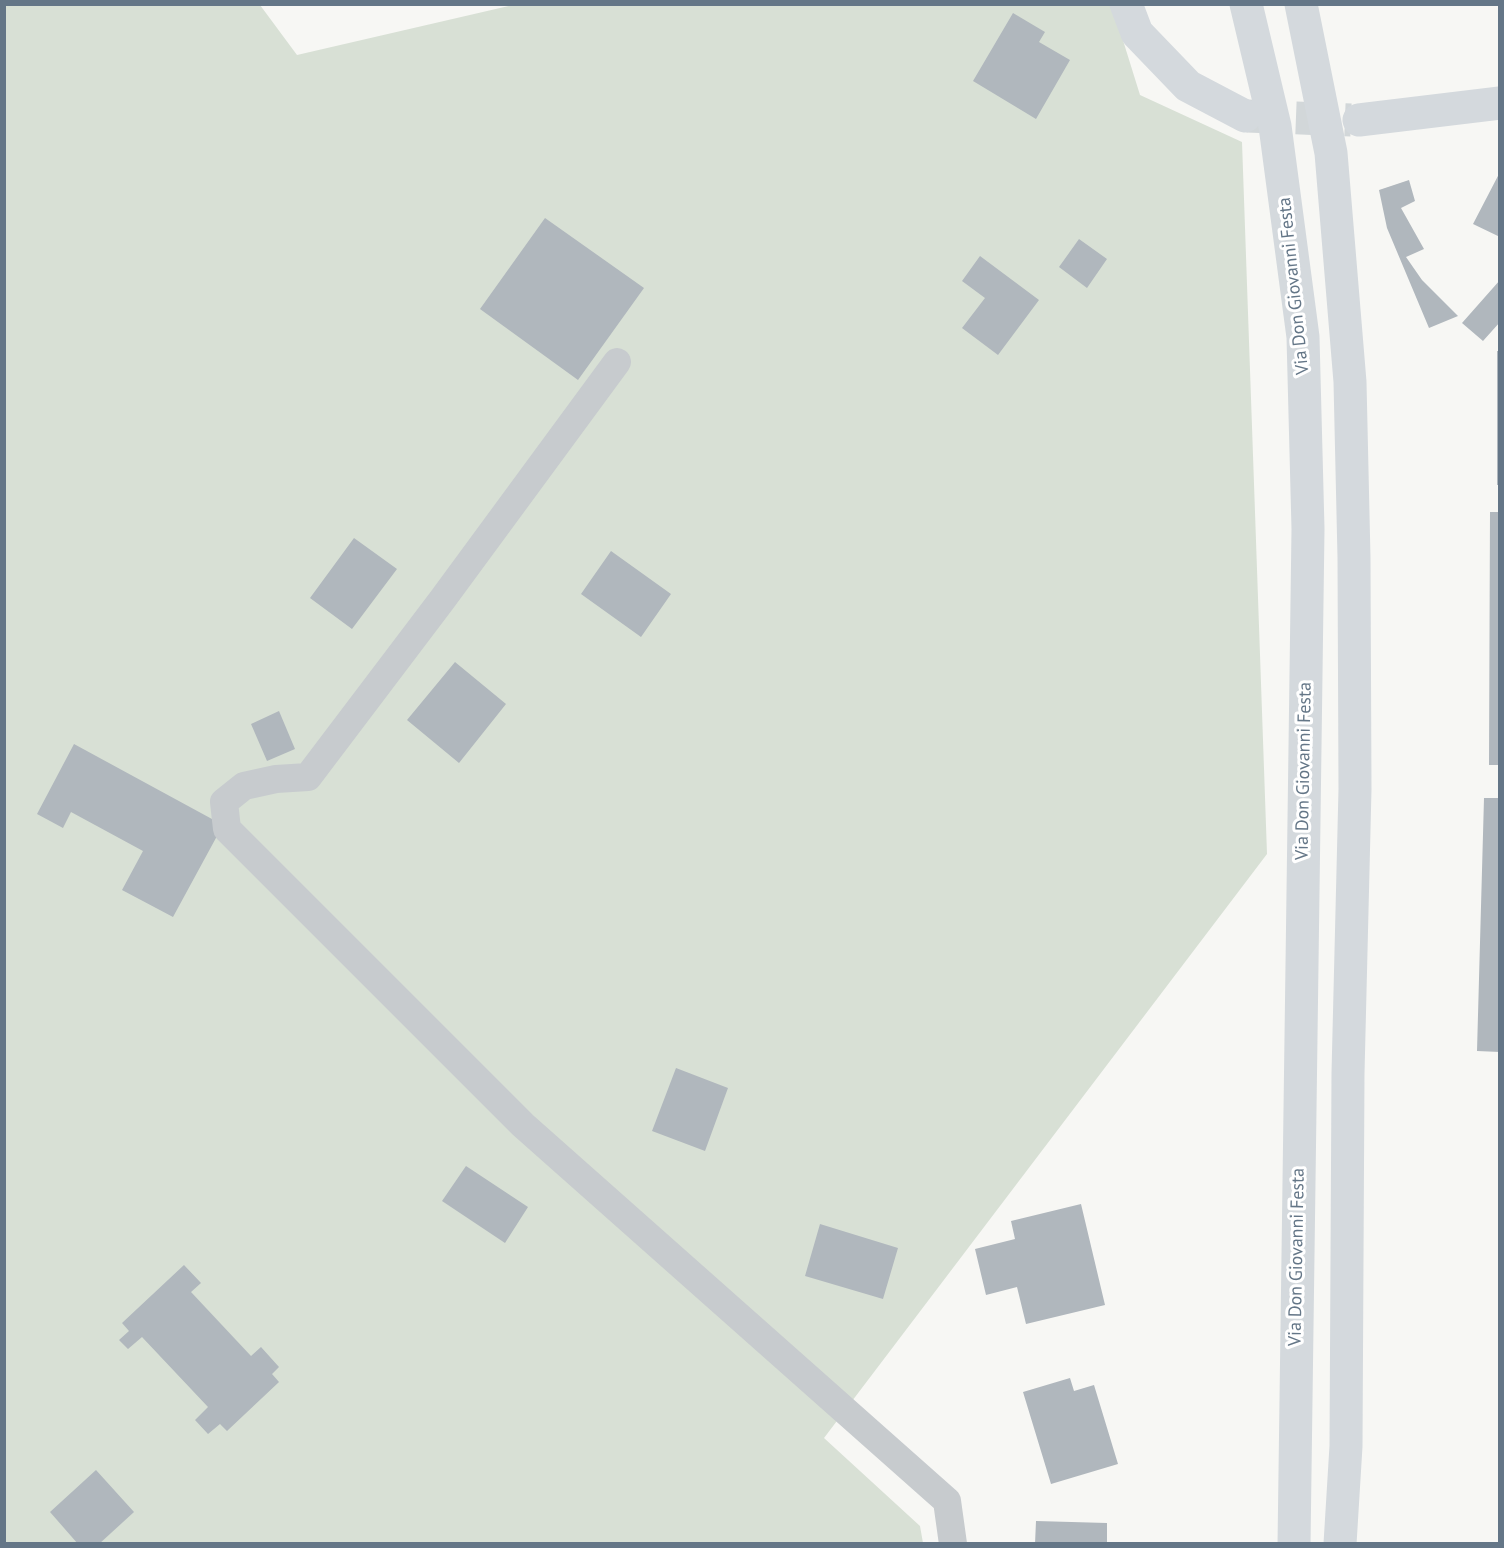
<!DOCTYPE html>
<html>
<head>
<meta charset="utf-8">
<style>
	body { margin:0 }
	#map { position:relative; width:1504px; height:1548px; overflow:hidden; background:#f7f7f4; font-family:"PT Sans",sans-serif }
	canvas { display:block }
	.frame { position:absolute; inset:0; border:6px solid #647687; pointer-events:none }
</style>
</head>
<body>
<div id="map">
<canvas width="1504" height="1548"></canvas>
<div class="frame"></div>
</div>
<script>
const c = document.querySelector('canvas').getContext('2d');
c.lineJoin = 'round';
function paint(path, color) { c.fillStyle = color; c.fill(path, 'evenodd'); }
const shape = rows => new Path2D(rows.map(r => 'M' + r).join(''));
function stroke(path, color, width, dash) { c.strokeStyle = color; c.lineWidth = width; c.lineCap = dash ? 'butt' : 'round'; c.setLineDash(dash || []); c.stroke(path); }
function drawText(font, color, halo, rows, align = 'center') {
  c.font = font + ' "PT Sans",sans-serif'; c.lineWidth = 6; c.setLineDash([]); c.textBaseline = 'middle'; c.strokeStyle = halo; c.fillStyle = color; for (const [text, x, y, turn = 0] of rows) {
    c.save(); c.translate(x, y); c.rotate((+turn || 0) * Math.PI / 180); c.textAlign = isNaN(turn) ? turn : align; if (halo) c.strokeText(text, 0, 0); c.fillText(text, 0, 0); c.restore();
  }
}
paint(shape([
	[5,5,260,5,297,55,513,5,1112,5,1140,95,1242,142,1267,854,824,1438,920,1526,923,1543,5,1544]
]), '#d8e0d5');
paint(shape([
	[1013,13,1045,32,1039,42,1070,60,1036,119,973,81],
	[1500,172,1500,237,1473,224],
	[1409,180,1415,201,1401,208,1424,249,1406,257,1422,280,1458,316,1429,328,1387,228,1379,190],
	[545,218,644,288,578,380,480,309],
	[1079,239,1107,259,1087,288,1059,267],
	[980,256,1039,300,998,355,962,328,985,298,962,281],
	[1500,280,1500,322,1483,341,1462,323],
	[1497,351,1500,351,1500,485,1497,485],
	[1490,512,1500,512,1500,765,1489,765],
	[354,538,397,569,352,629,310,598],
	[611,551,671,594,641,637,581,594],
	[455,662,506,704,459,763,407,720],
	[279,711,295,749,267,761,251,724],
	[74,744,223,825,173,917,122,890,143,851,71,812,63,828,37,814],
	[1484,798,1500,798,1500,1052,1477,1051],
	[676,1068,728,1088,705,1151,652,1131],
	[466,1166,528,1207,505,1243,442,1201],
	[1081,1204,1105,1305,1026,1324,1017,1287,986,1295,975,1249,1015,1239,1011,1221],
	[820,1224,898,1248,883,1299,805,1276],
	[184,1265,201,1283,191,1292,251,1356,261,1347,279,1367,272,1374,279,1382,227,1431,220,1424,208,1434,195,1420,208,1407,142,1337,128,1349,119,1340,129,1331,122,1323],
	[1070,1378,1074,1391,1094,1385,1118,1464,1051,1484,1023,1392],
	[96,1470,134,1512,99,1544,78,1544,50,1512],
	[1036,1521,1107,1523,1107,1544,1035,1544]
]), '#b0b7bd');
stroke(shape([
	[1247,116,1351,120]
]), '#d2d7d9', 33, [33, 16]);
stroke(shape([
	[617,362,442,600,308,777,276,779,244,786,224,802,227,829,523,1125,947,1501,953,1544]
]), '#c7cbce', 28);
stroke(shape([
	[1126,4,1137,33,1188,86,1245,116],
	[1246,4,1275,126,1303,337,1308,529,1294,1544],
	[1301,4,1331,153,1350,382,1354,558,1355,789,1348,1073,1346,1446,1340,1544],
	[1359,120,1500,103]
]), '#d4d9dd', 33);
drawText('18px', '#647687', '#fff', [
	["Via Don Giovanni Festa",1294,286,-96],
	["Via Don Giovanni Festa",1304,771,-89],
	["Via Don Giovanni Festa",1297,1257,-89]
]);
</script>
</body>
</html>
